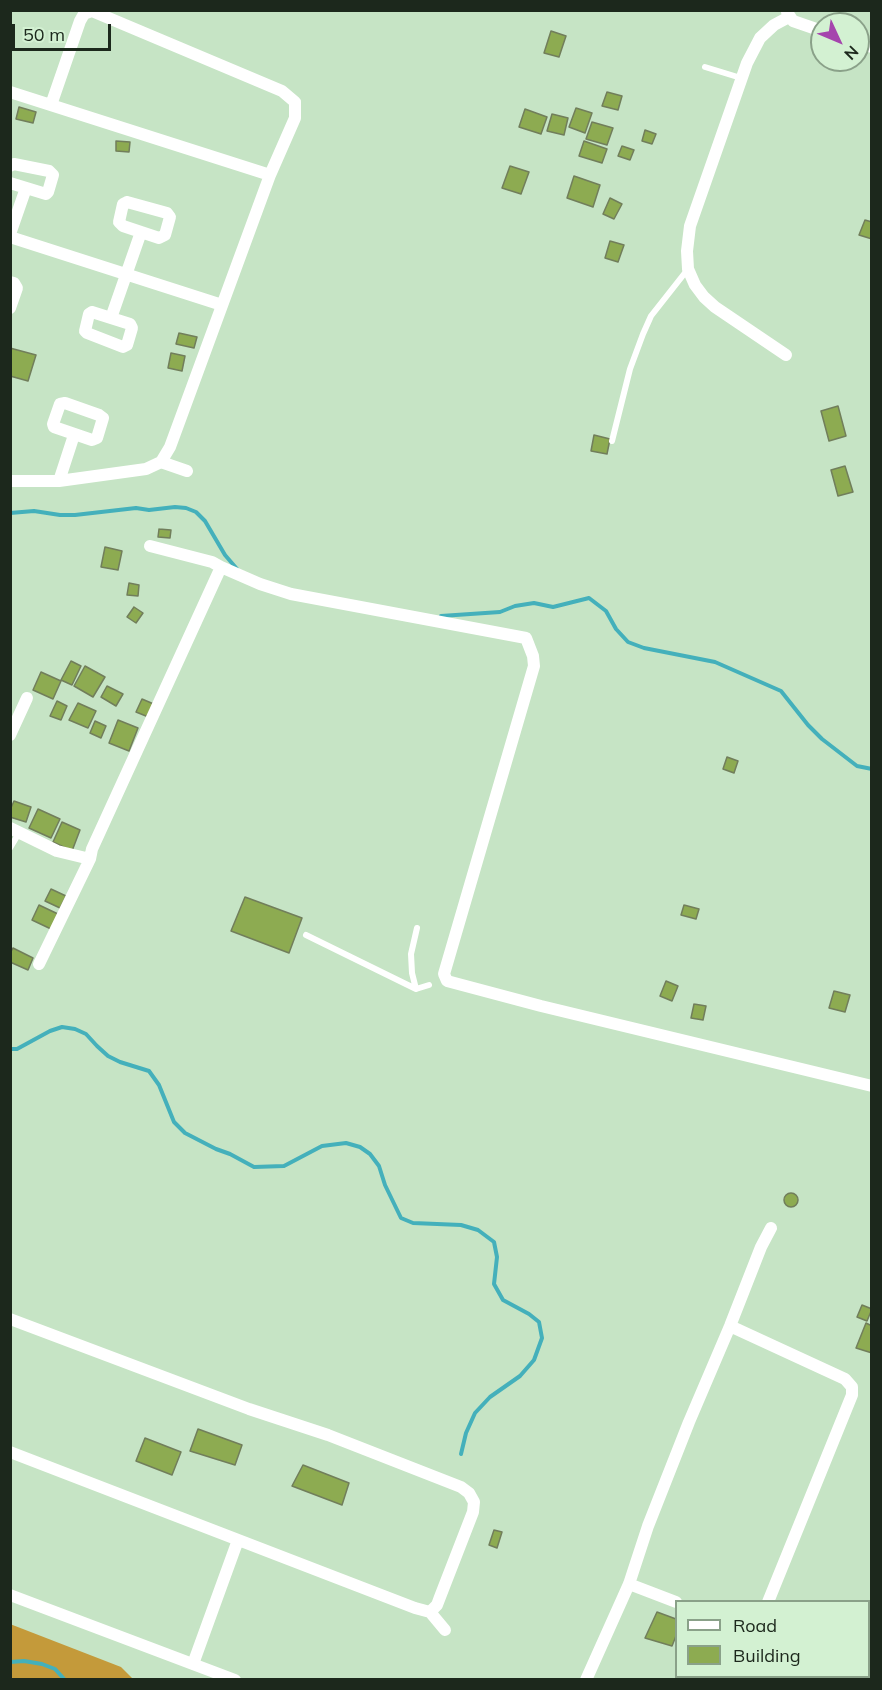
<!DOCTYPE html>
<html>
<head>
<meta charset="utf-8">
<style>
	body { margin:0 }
	#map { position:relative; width:882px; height:1690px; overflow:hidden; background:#c6e4c5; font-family:Mulish,sans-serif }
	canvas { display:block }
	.frame { position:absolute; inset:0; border:12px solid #1c281c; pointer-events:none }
	.legend { position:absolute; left:675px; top:1600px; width:195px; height:78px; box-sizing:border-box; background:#d3f1d2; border:2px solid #8aa189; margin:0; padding:8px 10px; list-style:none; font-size:18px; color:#1c281c }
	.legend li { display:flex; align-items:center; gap:12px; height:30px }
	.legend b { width:30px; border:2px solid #8aa189 }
	.north { position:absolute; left:810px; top:12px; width:60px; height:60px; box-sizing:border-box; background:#d3f1d2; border:2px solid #8aa189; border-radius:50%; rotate:134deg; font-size:16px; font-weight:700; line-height:24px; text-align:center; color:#1c281c }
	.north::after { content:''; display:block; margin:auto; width:21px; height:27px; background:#a545ad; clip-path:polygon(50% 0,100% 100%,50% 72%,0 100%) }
	.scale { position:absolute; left:12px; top:24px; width:99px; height:27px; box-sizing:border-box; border:3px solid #1c281c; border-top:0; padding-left:8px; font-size:18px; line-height:21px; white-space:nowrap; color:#1c281c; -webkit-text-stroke:4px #d3f1d2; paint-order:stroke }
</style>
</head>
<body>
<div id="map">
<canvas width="882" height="1690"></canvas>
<div class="frame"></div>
<ul class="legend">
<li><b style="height:8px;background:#fff"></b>Road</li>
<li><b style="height:16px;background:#8dab51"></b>Building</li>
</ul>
<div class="north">N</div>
<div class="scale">50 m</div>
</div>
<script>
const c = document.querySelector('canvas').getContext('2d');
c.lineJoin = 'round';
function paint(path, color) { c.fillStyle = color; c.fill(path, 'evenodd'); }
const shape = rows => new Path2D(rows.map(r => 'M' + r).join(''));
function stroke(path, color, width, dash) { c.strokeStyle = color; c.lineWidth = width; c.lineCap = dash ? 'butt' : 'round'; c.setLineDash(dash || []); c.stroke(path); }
paint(shape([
	[10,1624,121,1667,133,1679,11,1679]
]), '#c49a3a');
stroke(shape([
	[10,513,34,511,60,515,75,515,136,508,149,510,175,507,186,508,196,512,205,521,225,555,237,569],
	[441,616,500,612,515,606,534,603,553,607,589,598,606,611,616,629,628,642,644,648,715,662,781,691,808,725,822,739,857,766,872,769],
	[10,1049,17,1049,50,1031,62,1027,75,1029,86,1034,97,1046,108,1056,120,1062,149,1071,159,1085,174,1122,185,1133,216,1149,230,1154,254,1167,284,1166,322,1146,346,1143,360,1147,370,1154,379,1166,385,1185,401,1218,413,1223,461,1225,478,1230,494,1242,497,1257,494,1284,503,1300,529,1314,539,1322,542,1338,534,1360,520,1376,490,1397,475,1413,466,1433,461,1454],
	[10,1662,24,1661,42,1664,55,1669,65,1680]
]), '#44b0bb', 4);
const building = shape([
	[551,31,566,36,559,57,544,53,551,31],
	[607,92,622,96,618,110,602,106,607,92],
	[19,107,36,112,33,123,16,119,19,107],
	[576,108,592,113,585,133,569,127,576,108],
	[525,109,547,117,541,134,519,127,525,109],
	[552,114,568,118,564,135,547,131,552,114],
	[592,122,613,128,607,145,586,139,592,122],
	[645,130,656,134,652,144,642,141,645,130],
	[116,141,130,142,129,152,116,151,116,141],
	[584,141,607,149,602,163,579,156,584,141],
	[622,146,634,150,630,160,618,156,622,146],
	[510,166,529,172,521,194,502,188,510,166],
	[574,176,600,185,593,207,567,198,574,176],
	[610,198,622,204,614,219,603,214,610,198],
	[865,220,872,222,872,239,859,235,865,220],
	[610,241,624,245,618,262,605,258,610,241],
	[179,333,197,337,194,348,176,344,179,333],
	[10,348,36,355,28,381,10,376,10,348],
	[171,353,185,356,182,371,168,368,171,353],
	[838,406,846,436,829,441,821,411,838,406],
	[594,435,610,439,607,454,591,451,594,435],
	[845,466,853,492,838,496,831,470,845,466],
	[159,529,171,530,170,538,158,537,159,529],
	[105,547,122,551,118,570,101,567,105,547],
	[129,583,139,585,138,596,127,595,129,583],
	[134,607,143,613,136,623,127,617,134,607],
	[71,661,81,666,72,685,61,680,71,661],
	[85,666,105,677,93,697,74,686,85,666],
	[41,672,61,681,53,699,33,690,41,672],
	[107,686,123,694,116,706,101,697,107,686],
	[142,699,156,705,151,718,136,712,142,699],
	[57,701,67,706,61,720,50,716,57,701],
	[78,703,96,711,88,728,69,720,78,703],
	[118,720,138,728,129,751,109,743,118,720],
	[95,721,106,726,101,738,90,733,95,721],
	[727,757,738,761,734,773,723,769,727,757],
	[14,801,31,807,26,822,10,817,10,810,14,801],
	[38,809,60,819,51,838,29,828,38,809],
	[62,822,80,830,72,851,53,842,62,822],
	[51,889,66,896,60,908,45,901,51,889],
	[245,897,302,918,289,953,231,931,245,897],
	[39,905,58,914,51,929,32,920,39,905],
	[684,905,699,909,696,919,681,915,684,905],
	[13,948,33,958,28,970,10,962,10,953,13,948],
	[666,981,678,986,672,1001,660,996,666,981],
	[834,991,850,995,845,1012,829,1008,834,991],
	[694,1004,706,1006,703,1020,691,1018,694,1004],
	'784 1200a7 7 0 1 1 14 0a7 7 0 1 1-14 0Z',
	[862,1305,872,1309,867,1321,857,1317,862,1305],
	[866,1323,872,1326,872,1353,856,1348,866,1323],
	[198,1429,242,1445,235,1465,190,1451,198,1429],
	[145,1438,181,1452,172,1475,136,1461,145,1438],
	[303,1465,349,1483,342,1505,292,1486,303,1465],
	[494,1530,502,1532,497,1548,489,1545,494,1530],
	[657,1612,676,1619,676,1636,672,1646,645,1638,657,1612]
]);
paint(building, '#8dab51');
stroke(building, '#717e5b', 1.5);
stroke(shape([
	[705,67,741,78],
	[612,441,630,369,643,334,651,316,688,269],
	[10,848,19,833],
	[306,935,416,989,429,985],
	[416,989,412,973,411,954,417,928]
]), '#fff', 6);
stroke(shape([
	[787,12,793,21,822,31],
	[858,43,872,47],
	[10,92,270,175],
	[10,166,14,164,49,171,53,175,48,192,46,194,10,183],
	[127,202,167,213,170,217,165,235,159,238,123,226,119,222,123,204,127,202],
	[10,234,26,188],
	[10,237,222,305],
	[10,282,14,283,17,288,10,308],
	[92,312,130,324,132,328,127,345,123,347,87,333,85,331,89,314,92,312],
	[111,318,141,232],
	[786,355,715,307,704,297,695,285,688,269,687,251,690,226,747,63,760,38,774,25,789,17],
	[65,403,99,415,103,418,97,438,92,440,54,427,53,424,60,404,65,403],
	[161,462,187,471],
	[10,481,59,481,146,469,161,462,170,447,270,175,295,118,295,102,282,91,92,11,84,14,80,21,51,105],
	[59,481,74,435],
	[150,546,212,562,221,567],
	[10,735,27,698],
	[10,828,57,851,90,859,92,849,221,567,260,584,291,594,526,638,533,656,534,666,444,974,447,981,541,1006,872,1086],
	[39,964,90,859],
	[10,1319,249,1409,328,1435,461,1487,469,1493,474,1502,473,1512,440,1597,437,1605,430,1612,415,1608,10,1452],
	[730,1326,845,1379,852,1387,852,1395,768,1602],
	[629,1584,676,1602],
	[10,1595,235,1680],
	[430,1612,445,1630],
	[193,1664,238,1540],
	[586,1680,629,1584,648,1526,689,1422,730,1326,761,1247,771,1228]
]), '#fff', 12);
</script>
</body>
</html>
